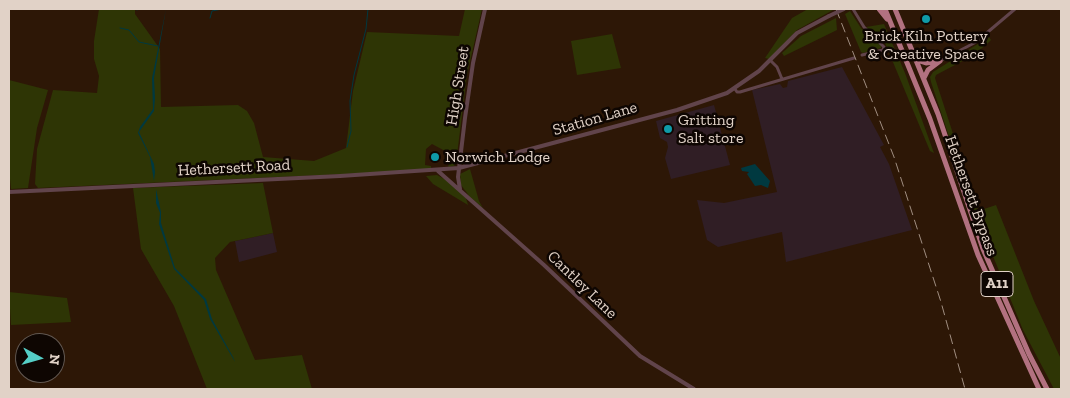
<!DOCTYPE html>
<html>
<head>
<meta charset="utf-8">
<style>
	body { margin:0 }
	#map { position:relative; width:1070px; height:398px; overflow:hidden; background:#2d1706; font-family:"Zilla Slab",serif }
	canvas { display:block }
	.frame { position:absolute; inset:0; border:10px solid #e1d2c7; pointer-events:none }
	.north { position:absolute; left:15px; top:333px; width:50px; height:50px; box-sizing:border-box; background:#0e0602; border:1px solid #625851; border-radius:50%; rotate:96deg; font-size:14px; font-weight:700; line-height:20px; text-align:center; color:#e1d2c7 }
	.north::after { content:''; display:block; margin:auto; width:18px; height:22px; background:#55cec6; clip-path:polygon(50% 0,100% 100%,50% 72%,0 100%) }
</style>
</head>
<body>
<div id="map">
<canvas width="1070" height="398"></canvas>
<div class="frame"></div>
<div class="north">N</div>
</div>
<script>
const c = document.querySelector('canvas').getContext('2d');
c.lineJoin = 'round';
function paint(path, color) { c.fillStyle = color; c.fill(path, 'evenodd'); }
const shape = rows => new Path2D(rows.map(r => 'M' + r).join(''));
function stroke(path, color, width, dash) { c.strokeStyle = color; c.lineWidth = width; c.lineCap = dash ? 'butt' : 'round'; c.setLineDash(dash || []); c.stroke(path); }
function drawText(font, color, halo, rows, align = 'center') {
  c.font = font + ' "Zilla Slab",serif'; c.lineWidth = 5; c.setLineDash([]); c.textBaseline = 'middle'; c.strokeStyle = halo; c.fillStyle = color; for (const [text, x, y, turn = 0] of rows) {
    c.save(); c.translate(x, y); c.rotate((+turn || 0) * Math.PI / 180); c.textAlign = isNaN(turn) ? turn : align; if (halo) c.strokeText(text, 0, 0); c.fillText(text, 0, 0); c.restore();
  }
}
paint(shape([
	[842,67,884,145,880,147,889,164,912,230,786,262,782,232,718,247,707,240,697,200,724,203,777,192,752,90,780,84,783,88,787,87,788,81],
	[714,105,730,165,671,179,665,158,668,147,667,142,660,138,656,121],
	[273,233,277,252,239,262,235,241]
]), '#301e25');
paint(shape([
	[99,9,135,9,135,14,160,49,161,107,238,105,247,111,254,123,263,157,314,161,346,148,353,91,367,32,459,36,465,9,482,9,467,75,456,163,454,166,448,167,450,161,447,152,432,144,426,149,425,165,431,166,431,170,38,188,35,184,37,149,53,90,97,93,99,76,94,59,94,41],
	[808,9,833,10,797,30,769,59,765,58,792,18],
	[850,11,861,28,881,45,881,48,863,53,861,52,845,14],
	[836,18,837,30,784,56,782,53,801,36],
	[884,24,905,73,934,153,930,151,885,43,866,27],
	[612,34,621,68,577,75,571,41],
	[989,37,991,40,987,44,972,56,936,75,935,78,978,211,996,205,1034,301,1061,359,1061,389,1054,389,1023,330,969,197,931,82,930,77,933,72],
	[9,80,48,90,37,128,28,188,11,189,9,169],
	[470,169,479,201,483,208,470,197,461,185,460,174],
	[437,175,450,182,466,198,468,205,433,184,426,176],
	[263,183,273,233,230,242,215,258,216,270,255,360,302,355,312,389,207,389,174,306,141,249,133,188],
	[9,292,67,298,71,322,11,325]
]), '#2e3505');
paint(shape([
	[166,9,154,78,155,98,154,111,139,132,154,164,155,172,154,181,150,157,138,133,140,127,153,109,152,78],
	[755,164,770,181,768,188,761,185,755,186,747,174,749,172,742,171,741,168],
	[156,189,161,212,161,223,175,268,206,299,212,319,233,357,235,362,210,319,204,300,174,269,159,224,160,213,156,203]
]), '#003940');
stroke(shape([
	[137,10,137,9],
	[210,18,212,11,222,9],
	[120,28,129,30,139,42,158,46],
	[347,147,351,131,350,101,354,75,366,29,368,9]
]), '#003940', 1);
stroke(shape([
	[853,9,864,27,884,47,883,50,862,55],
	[770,60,777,67,782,79],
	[940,61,976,42,1015,9],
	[735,89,737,92,740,92,854,58]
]), '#61444b', 3);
stroke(shape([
	[438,171,544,265,640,356,694,389],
	[460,189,458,177,465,118,473,63,485,9],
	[9,192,340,176,459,168,677,110,727,93,759,71,797,33,829,16]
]), '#61444b', 4);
stroke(shape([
	[879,9,887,19],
	[885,9,930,119,978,255,1039,389],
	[895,9,938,114,983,249,1029,354,1047,389],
	[917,60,926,63,939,61],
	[924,78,928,70,940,61]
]), '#b27180', 5);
stroke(shape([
	[836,9,894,157,941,302,965,389]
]), '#a18f82', 1, [10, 5]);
stroke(shape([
	[829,16,844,9]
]), '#61444b', 4);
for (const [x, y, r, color] of [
	[926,19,5,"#0f9aa8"],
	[668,129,5,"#0f9aa8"],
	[435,157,5,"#0f9aa8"]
]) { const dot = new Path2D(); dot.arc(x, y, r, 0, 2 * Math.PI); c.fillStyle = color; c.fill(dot); stroke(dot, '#0e0602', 2); }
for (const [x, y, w] of [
	[997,284,32]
]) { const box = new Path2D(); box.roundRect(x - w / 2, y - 12.5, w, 25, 4); c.fillStyle = '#0e0602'; c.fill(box); stroke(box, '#e1d2c7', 1); }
drawText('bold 15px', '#e1d2c7', null, [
	["A11",997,284]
]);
drawText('16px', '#e1d2c7', '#0e0602', [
	["Brick Kiln Pottery",926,36,"center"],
	["& Creative Space",926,54,"center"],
	["Gritting",678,120],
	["Salt store",678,138],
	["Norwich Lodge",445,157]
], 'left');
drawText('16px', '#e1d2c7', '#0e0602', [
	["High Street",458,86,-81],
	["Station Lane",595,119,-16],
	["Hethersett Road",234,168,-3],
	["Hethersett Bypass",971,196,70],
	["Cantley Lane",582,285,44]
]);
</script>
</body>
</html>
